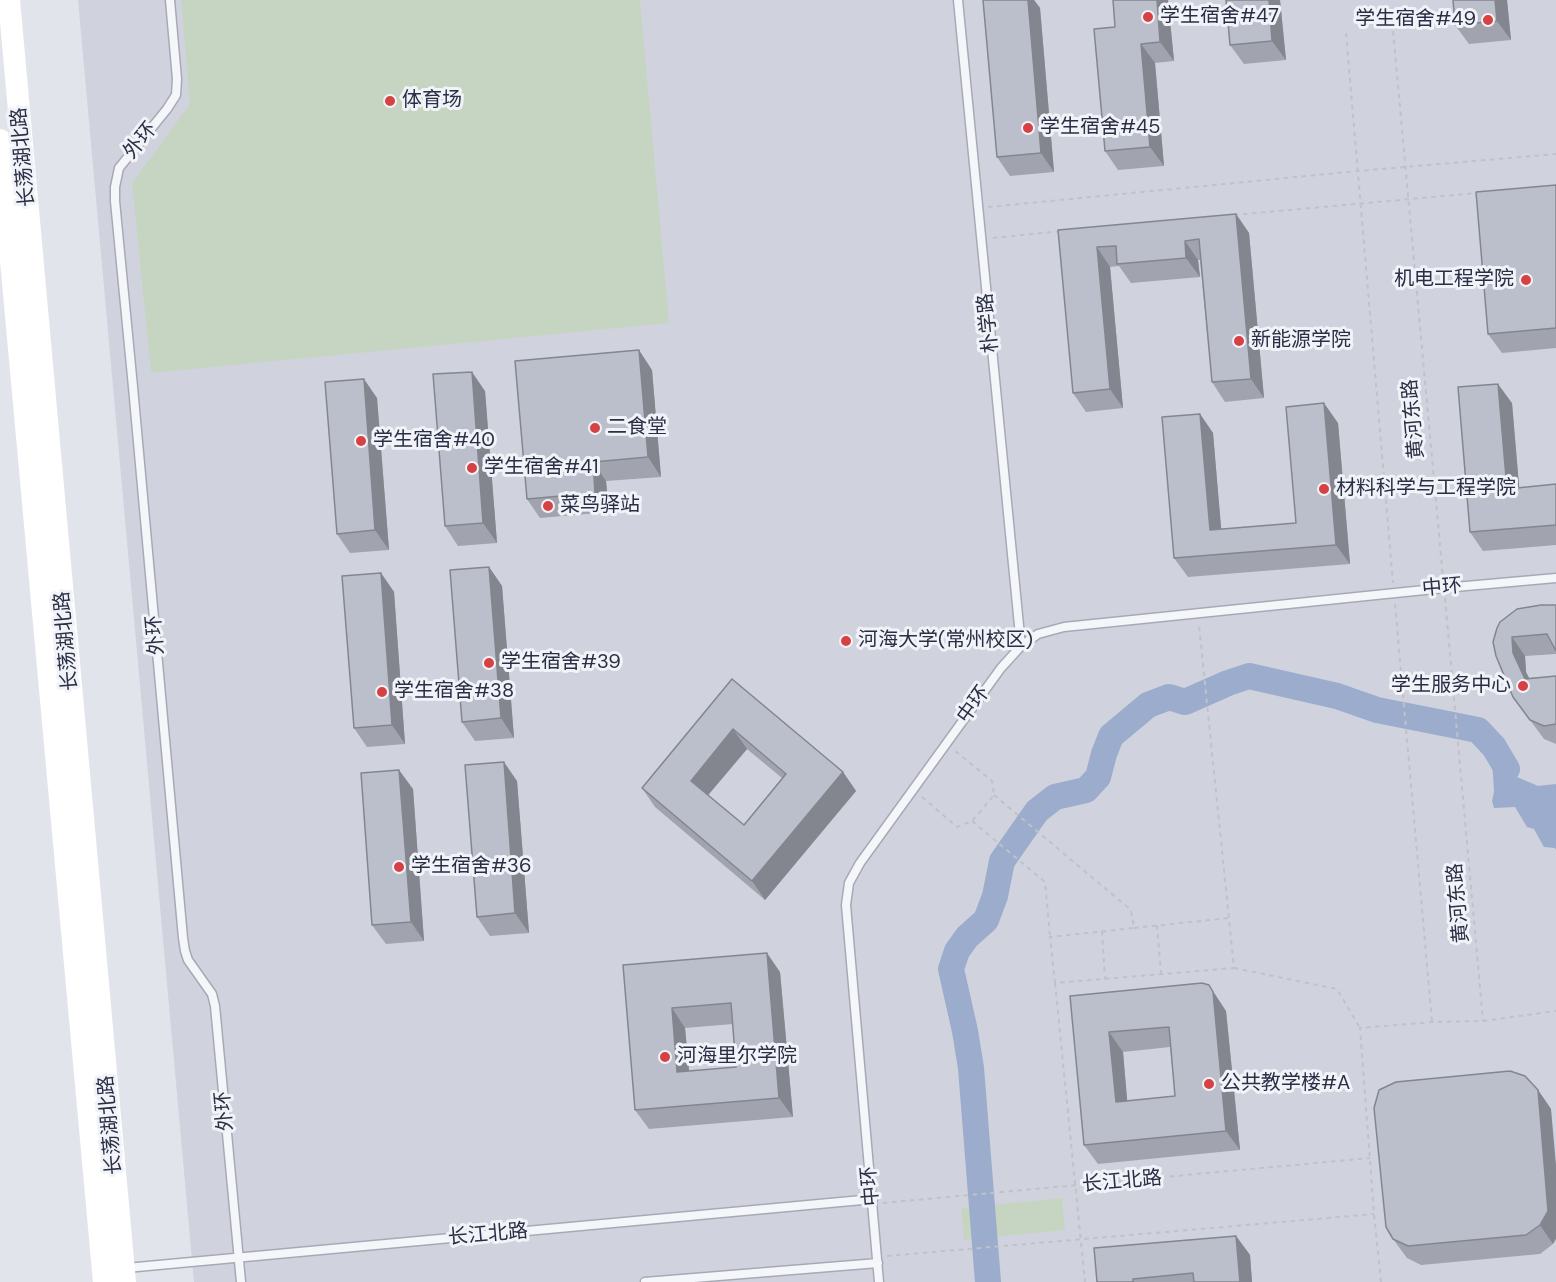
<!DOCTYPE html>
<html>
<head>
<meta charset="utf-8">
<style>
	body { margin:0 }
	canvas { display:block; background:#e2e4eb }
</style>
</head>
<body>
<canvas width="1556" height="1282"></canvas>
<script>
const c = document.querySelector('canvas').getContext('2d');
c.lineJoin = 'round';
function paint(path, color) { c.fillStyle = color; c.fill(path, 'evenodd'); }
const shape = rows => new Path2D(rows.map(r => 'M' + r).join(''));
function stroke(path, color, width, dash) { c.strokeStyle = color; c.lineWidth = width; c.lineCap = dash ? 'butt' : 'round'; c.setLineDash(dash || []); c.stroke(path); }
function drawText(font, color, halo, rows, align = 'center') {
  c.font = font + ' "DM Sans","Noto Sans SC",sans-serif'; c.lineWidth = 6; c.setLineDash([]); c.textBaseline = 'middle'; c.strokeStyle = halo; c.fillStyle = color; for (const [text, x, y, turn = 0] of rows) {
    c.save(); c.translate(x, y); c.rotate((+turn || 0) * Math.PI / 180); c.textAlign = isNaN(turn) ? turn : align; if (halo) c.strokeText(text, 0, 0); c.fillText(text, 0, 0); c.restore();
  }
}
paint(shape([
	[78,0,1556,0,1556,1282,194,1282]
]), '#d0d3dd');
paint(shape([
	[181,0,640,0,669,323,151,373,132,183,190,104],
	[1062,1198,1065,1230,964,1240,961,1208]
]), '#c5d5c2');
paint(shape([
	[1505,754,1517,777,1538,786,1556,784,1556,850,1555,848,1544,847,1534,829,1527,827,1515,807,1494,808,1492,801,1494,792,1492,758]
]), '#9baccd');
stroke(shape([
	[988,1282,971,1068,965,1031,951,969,957,951,967,937,986,920,995,896,1002,861,1037,811,1055,797,1086,790,1098,777,1104,754,1111,736,1148,705,1169,697,1185,702,1228,683,1249,676,1337,696,1377,710,1478,730,1494,747,1507,769]
]), '#9baccd', 26);
const service = shape([
	[170,0,177,79,176,95,167,109,119,168,115,187,115,201,133,387,183,938,185,951,188,960,212,994,215,1006,241,1282],
	[958,0,1021,646],
	[126,1268,873,1199],
	[645,1282,878,1263],
	[879,1282,846,905,849,883,860,863,1001,668,1021,646,1038,634,1064,627,1444,588,1556,578]
]);
stroke(service, '#a7aab6', 11);
stroke(shape([
	[1393,31,1443,578],
	[1346,33,1393,583],
	[988,207,1358,171,1556,154],
	[1234,215,1477,193],
	[993,238,1062,231],
	[1445,598,1483,1021],
	[1395,604,1432,1022],
	[994,795,1131,910,1134,928,1050,937,1055,983,1234,968,1199,625],
	[922,797,957,827,972,821,994,795,992,781,954,750],
	[972,821,1045,882,1050,936],
	[1157,925,1161,973],
	[1134,928,1229,918],
	[1102,931,1105,979],
	[1234,968,1337,989,1360,1028],
	[1055,983,1085,1282],
	[883,1203,1370,1158],
	[887,1256,1374,1214],
	[1381,1282,1374,1214,1360,1028,1432,1022,1483,1021,1556,1011]
]), '#c0c2ca', 2, [4.5, 4.5]);
stroke(service, '#f5f6f9', 8);
stroke(shape([
	[9,0,125,1282],
	[0,140,104,1282]
]), '#fff', 22);
paint(shape([
	[983,0,1034,0,1040,8,1054,172,1010,176,997,157],
	[1168,0,1174,61,1155,63,1164,166,1118,170,1105,151,1115,27],
	[1226,0,1280,0,1286,60,1244,64,1230,45],
	[1507,0,1511,40,1469,44,1455,25],
	[1556,185,1556,348,1502,353,1488,334],
	[1236,214,1249,233,1264,398,1225,402,1212,382,1200,260,1198,260,1200,277,1131,283,1119,266,1110,267,1123,408,1086,412,1073,393,1058,230],
	[652,370,661,477,606,481,609,512,540,518,527,499],
	[485,391,497,543,458,546,445,526],
	[377,398,389,550,350,553,337,534],
	[1512,403,1519,488,1556,484,1556,545,1483,551,1470,532],
	[1200,414,1213,433,1221,529,1296,523,1338,423,1350,564,1188,577,1174,558],
	[489,567,502,586,514,738,475,741,462,722],
	[381,573,394,592,405,744,367,747,354,728],
	[1556,605,1556,654,1525,656,1526,672,1529,678,1556,676,1556,744,1544,739,1513,697,1496,656,1517,609],
	[732,679,843,772,856,791,765,900,655,807,642,788],
	[747,749,782,778,744,825,708,795],
	[517,781,529,933,490,936,477,917],
	[413,789,424,941,386,944,372,925],
	[623,965,780,972,793,1117,649,1129,635,1110],
	[733,1024,736,1067,689,1071,685,1028],
	[1070,996,1226,1011,1240,1150,1098,1164,1084,1145],
	[1170,1047,1175,1096,1127,1101,1123,1052],
	[1538,1090,1551,1109,1553,1244,1540,1254,1421,1265,1407,1258,1393,1239],
	[1236,1236,1250,1255,1252,1282,1097,1282]
]), '#a1a4af');
paint(shape([
	[1028,0,1034,0,1040,8,1054,172,1041,153],
	[1157,0,1168,0,1174,61,1160,42],
	[1269,0,1280,0,1286,60,1272,41],
	[1495,0,1507,0,1511,40,1497,21],
	[1141,44,1155,63,1164,166,1150,147],
	[1236,214,1249,233,1264,398,1251,379],
	[1185,241,1198,260,1200,277,1186,258],
	[1097,247,1110,267,1123,408,1110,389],
	[639,350,652,370,661,477,648,457],
	[472,372,485,391,497,543,483,523],
	[364,379,377,398,389,550,375,530],
	[1498,384,1512,403,1521,508,1507,489],
	[1324,403,1338,423,1350,564,1336,545],
	[1200,414,1213,433,1223,550,1210,530],
	[593,462,606,481,609,512,595,493],
	[489,567,502,586,514,738,501,718],
	[381,573,394,592,405,744,392,725],
	[1512,637,1525,656,1526,672,1539,698,1525,679,1513,653],
	[733,729,747,749,704,800,691,781],
	[504,762,517,781,529,933,515,913],
	[399,770,413,789,424,941,411,922],
	[843,772,856,791,765,900,752,881],
	[767,953,780,972,793,1117,779,1098],
	[1209,985,1226,1011,1240,1150,1226,1131],
	[672,1008,685,1028,691,1091,677,1072],
	[1109,1032,1123,1052,1129,1121,1116,1102],
	[1538,1090,1551,1109,1556,1165,1556,1239,1553,1244,1540,1225],
	[1236,1236,1250,1255,1252,1282,1240,1282]
]), '#83868e');
const building = shape([
	[983,0,1028,0,1041,153,997,157,983,0],
	[1113,0,1157,0,1160,42,1141,44,1150,147,1105,151,1094,29,1115,27,1113,0],
	[1226,0,1269,0,1272,41,1230,45,1226,0],
	[1453,0,1495,0,1497,21,1455,25,1453,0],
	[1556,185,1556,328,1488,334,1476,192,1556,185],
	[1236,214,1251,379,1212,382,1199,239,1185,241,1186,258,1117,264,1116,246,1097,247,1110,389,1073,393,1058,230,1236,214],
	[639,350,648,457,593,462,595,493,527,499,515,361,639,350],
	[472,372,483,523,445,526,433,374,472,372],
	[364,379,375,530,337,534,325,382,364,379],
	[1498,384,1507,489,1556,484,1556,525,1470,532,1458,387,1498,384],
	[1324,403,1336,545,1174,558,1162,417,1200,414,1210,530,1296,523,1286,407,1324,403],
	[489,567,501,718,462,722,450,570,489,567],
	[381,573,392,725,354,728,342,576,381,573],
	[1541,605,1556,605,1556,651,1547,634,1512,637,1513,653,1525,679,1556,676,1556,724,1544,726,1530,720,1513,697,1496,656,1493,642,1497,628,1500,622,1517,609,1541,605],
	[732,679,843,772,752,881,642,788,732,679],
	[733,729,786,774,744,825,691,781,733,729],
	[504,762,515,913,477,917,465,765,504,762],
	[399,770,411,922,372,925,361,773,399,770],
	[767,953,779,1098,635,1110,623,965,767,953],
	[731,1003,736,1067,677,1072,672,1008,731,1003],
	[1202,983,1209,985,1213,992,1226,1131,1084,1145,1070,996,1202,983],
	[1169,1027,1175,1096,1116,1102,1109,1032,1169,1027],
	[1510,1071,1525,1076,1538,1090,1548,1211,1540,1225,1526,1235,1408,1246,1393,1239,1386,1227,1374,1108,1379,1090,1396,1082,1510,1071],
	[1236,1236,1240,1282,1194,1282,1193,1273,1133,1279,1133,1282,1097,1282,1094,1248,1236,1236]
]);
paint(building, '#bbbfcb');
stroke(building, '#83868e', 1.5);
for (const [x, y, r, color] of [
	[1148,17,6,"#d64143"],
	[1488,20,6,"#d64143"],
	[390,101,6,"#d64143"],
	[1028,128,6,"#d64143"],
	[1526,280,6,"#d64143"],
	[1239,341,6,"#d64143"],
	[595,428,6,"#d64143"],
	[361,441,6,"#d64143"],
	[472,468,6,"#d64143"],
	[1324,489,6,"#d64143"],
	[548,506,6,"#d64143"],
	[846,641,6,"#d64143"],
	[489,663,6,"#d64143"],
	[1523,686,6,"#d64143"],
	[382,692,6,"#d64143"],
	[399,867,6,"#d64143"],
	[665,1057,6,"#d64143"],
	[1209,1084,6,"#d64143"]
]) { const dot = new Path2D(); dot.arc(x, y, r, 0, 2 * Math.PI); c.fillStyle = color; c.fill(dot); stroke(dot, '#f2f3f8', 2); }
drawText('20px', '#292f44', '#f2f3f8', [
	["学生宿舍#47",1160,17],
	["学生宿舍#49",1476,20,"right"],
	["体育场",402,101],
	["学生宿舍#45",1040,128],
	["机电工程学院",1514,280,"right"],
	["新能源学院",1251,341],
	["二食堂",607,428],
	["学生宿舍#40",373,441],
	["学生宿舍#41",484,468],
	["材料科学与工程学院",1336,489],
	["菜鸟驿站",560,506],
	["河海大学(常州校区)",858,641],
	["学生宿舍#39",501,663],
	["学生服务中心",1511,686,"right"],
	["学生宿舍#38",394,692],
	["学生宿舍#36",411,867],
	["河海里尔学院",677,1057],
	["公共教学楼#A",1221,1084]
], 'left');
drawText('20px', '#292f44', '#f2f3f8', [
	["外环",141,141,-51],
	["长荡湖北路",24,157,-95],
	["朴学路",989,323,-96],
	["黄河东路",1414,419,-95],
	["中环",1442,588,-5],
	["外环",156,635,-95],
	["长荡湖北路",67,641,-95],
	["中环",974,705,-54],
	["黄河东路",1459,903,-95],
	["外环",225,1111,-95],
	["长荡湖北路",111,1125,-95],
	["长江北路",1122,1182,-5],
	["中环",871,1186,-95],
	["长江北路",488,1235,-5]
]);
</script>
</body>
</html>
